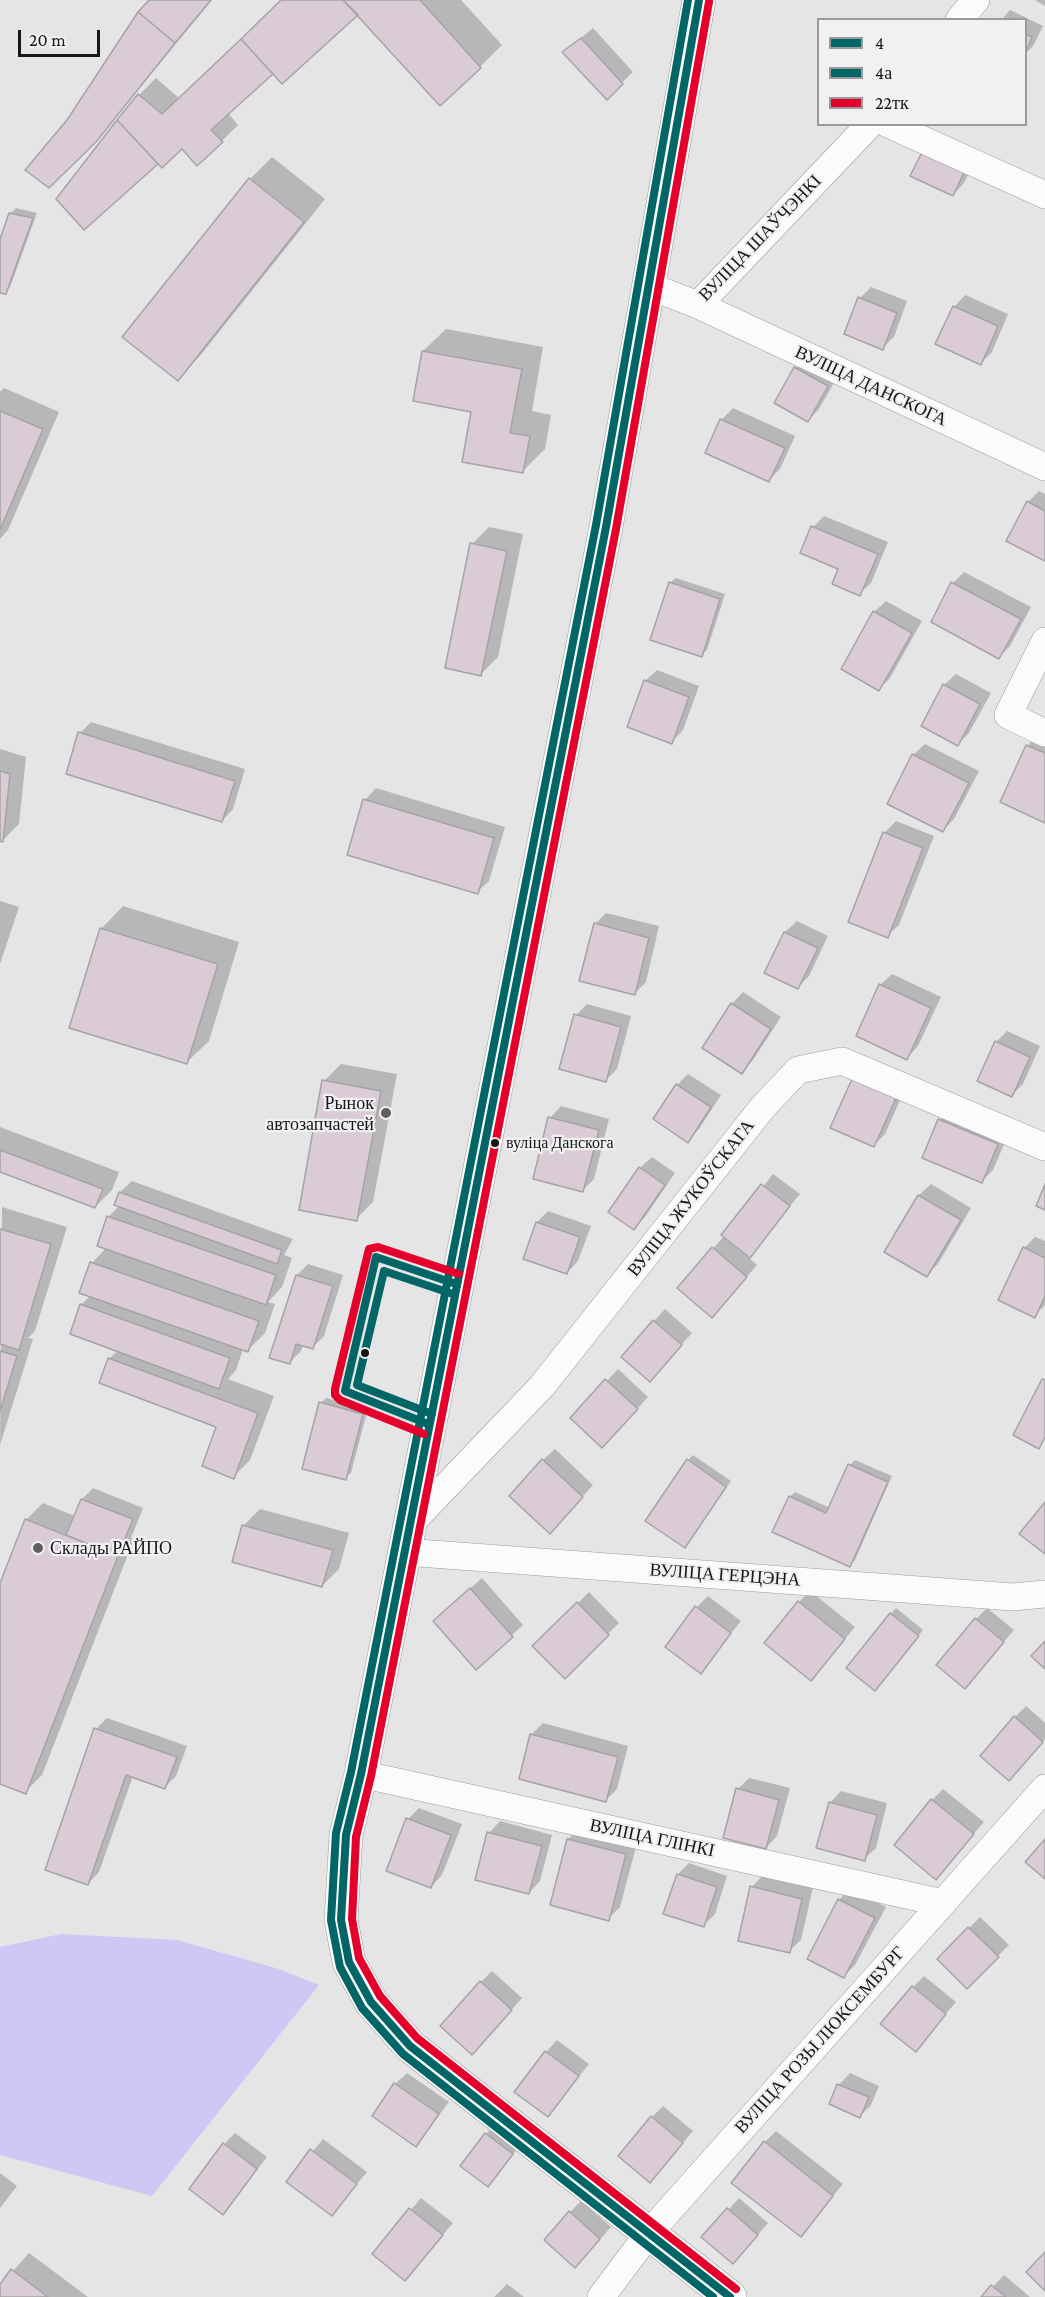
<!DOCTYPE html>
<html>
<head>
<meta charset="utf-8">
<style>
	body { margin:0 }
	#map { position:relative; width:1045px; height:2297px; overflow:hidden; background:#e5e5e6; font-family:"Crimson Pro",serif }
	canvas { display:block }
	.legend { position:absolute; left:817px; top:18px; width:210px; height:108px; box-sizing:border-box; background:#f1f1f4; border:2px solid #9a9a9c; margin:0; padding:8px 10px; list-style:none; font-size:18px; color:#171717 }
	.legend li { display:flex; align-items:center; gap:12px; height:30px }
	.legend b { width:30px; border:2px solid #9a9a9c }
	.scale { position:absolute; left:18px; top:30px; width:82px; height:27px; box-sizing:border-box; border:3px solid #171717; border-top:0; padding-left:8px; font-size:18px; line-height:21px; white-space:nowrap; color:#171717; -webkit-text-stroke:4px #f1f1f4; paint-order:stroke }
</style>
</head>
<body>
<div id="map">
<canvas width="1045" height="2297"></canvas>
<ul class="legend">
<li><b style="height:8px;background:#026666"></b>4</li>
<li><b style="height:8px;background:#026666"></b>4а</li>
<li><b style="height:8px;background:#e4002b"></b>22тк</li>
</ul>
<div class="scale">20 m</div>
</div>
<script>
const c = document.querySelector('canvas').getContext('2d');
c.lineJoin = 'round';
function paint(path, color) { c.fillStyle = color; c.fill(path, 'evenodd'); }
const shape = rows => new Path2D(rows.map(r => 'M' + r).join(''));
function stroke(path, color, width, dash) { c.strokeStyle = color; c.lineWidth = width; c.lineCap = dash ? 'butt' : 'round'; c.setLineDash(dash || []); c.stroke(path); }
function drawText(font, color, halo, rows, align = 'center') {
  c.font = font + ' "Crimson Pro",serif'; c.lineWidth = 4.5; c.setLineDash([]); c.textBaseline = 'middle'; c.strokeStyle = halo; c.fillStyle = color; for (const [text, x, y, turn = 0] of rows) {
    c.save(); c.translate(x, y); c.rotate((+turn || 0) * Math.PI / 180); c.textAlign = isNaN(turn) ? turn : align; if (halo) c.strokeText(text, 0, 0); c.fillText(text, 0, 0); c.restore();
  }
}
paint(shape([
	[61,1934,177,1940,279,1969,319,1985,152,2196,0,2155,0,1947]
]), '#cdc8f4');
paint(shape([
	[151,0,212,0,101,135,68,121],
	[282,0,461,0,502,45,480,67,357,14,273,72,228,113,238,125,222,141,182,147,158,162,84,228,58,199,139,95,156,78,180,99],
	[1035,0,1045,0,1045,6],
	[1010,10,1043,26,1033,46,1026,53,1026,20,1001,20],
	[593,28,633,72,607,97,564,52],
	[272,157,325,199,199,357,177,379,124,337,250,179],
	[976,159,964,183,953,195,912,175],
	[16,208,37,213,10,287,5,293,0,291,0,244,10,214],
	[871,287,907,301,894,337,882,348,860,298],
	[965,295,1008,314,992,352,981,363,954,307],
	[446,329,543,347,532,411,551,415,545,449,523,471,423,351],
	[807,357,839,374,819,409,808,421,795,368],
	[4,388,59,412,8,530,0,539,0,392],
	[733,408,795,436,780,469,769,480,707,452,721,420],
	[1039,491,1045,494,1045,560,1028,502],
	[824,516,888,542,871,583,859,594,813,527],
	[489,527,523,534,498,657,481,674,472,544],
	[964,572,1031,607,1010,646,999,657,953,583],
	[676,578,725,594,707,650,701,655,670,583],
	[886,601,922,621,890,678,879,689,874,612],
	[657,670,699,686,683,730,672,742,645,681],
	[956,674,991,693,969,733,958,744,944,685],
	[91,722,245,769,233,809,222,821,80,733],
	[1039,734,1045,737,1045,821,1027,746],
	[925,744,979,771,954,819,943,830,913,755],
	[0,749,26,757,19,824,2,841,0,840],
	[376,788,505,827,489,881,477,892,365,800],
	[896,821,934,836,899,925,887,936,884,833],
	[0,901,19,907,0,964],
	[123,906,239,942,209,1041,186,1063,101,929],
	[606,913,659,926,646,982,634,994,595,924],
	[797,921,828,936,809,976,798,987,766,972,785,932],
	[892,974,941,997,918,1046,907,1058,880,985],
	[743,992,781,1017,753,1060,742,1072,704,1047,732,1004],
	[587,1004,631,1016,617,1069,606,1080,576,1015],
	[1007,1031,1040,1046,1023,1084,1012,1095,996,1042],
	[341,1064,397,1074,373,1202,356,1219,324,1081],
	[688,1074,721,1095,699,1129,688,1141,677,1085],
	[906,1087,885,1134,873,1146,832,1127],
	[561,1106,609,1119,594,1179,583,1190,550,1118],
	[951,1109,1009,1133,993,1170,982,1181,940,1120],
	[0,1127,119,1172,112,1190,95,1207,0,1170],
	[652,1157,675,1173,645,1217,634,1228,640,1168],
	[773,1174,800,1194,748,1257,757,1265,723,1304,679,1288,724,1236],
	[132,1181,293,1239,284,1255,292,1258,282,1287,268,1302,275,1304,265,1333,248,1350,243,1349,236,1370,228,1379,274,1396,250,1460,233,1477,218,1426,101,1382,110,1358,118,1350,72,1333,82,1304,91,1295,92,1263,106,1248,99,1245,109,1216,120,1205,116,1204,120,1192],
	[931,1184,971,1208,938,1264,926,1275,887,1251,919,1195],
	[2,1207,67,1227,35,1331,28,1338,33,1339,0,1445],
	[548,1211,591,1226,578,1261,567,1273,525,1258,537,1222],
	[1035,1237,1045,1241,1045,1305,1034,1316,1024,1248],
	[308,1264,343,1275,324,1336,313,1347,303,1344,301,1351,289,1363,297,1275],
	[665,1309,692,1333,650,1380,623,1357],
	[618,1369,648,1397,614,1435,572,1418],
	[326,1398,368,1408,351,1473,345,1478,321,1403],
	[555,1449,593,1485,561,1520,543,1460],
	[693,1455,731,1481,684,1547,688,1460],
	[855,1460,892,1476,855,1560,850,1565,790,1497,795,1492,830,1508,850,1465],
	[93,1488,143,1508,131,1538,134,1539,42,1775,25,1792,0,1782,0,1587,26,1520,43,1503,75,1516,82,1499],
	[260,1509,349,1533,339,1569,322,1586,243,1526],
	[482,1578,523,1625,476,1668,446,1610],
	[810,1591,855,1627,811,1679,799,1602],
	[589,1592,619,1623,565,1677,535,1646],
	[708,1596,741,1621,700,1672,697,1607],
	[896,1608,923,1630,880,1684,891,1614],
	[987,1608,1014,1630,965,1687,976,1619],
	[1026,1706,1045,1723,1045,1739,1020,1768,1015,1717],
	[107,1718,187,1746,176,1776,165,1787,133,1776,99,1872,88,1884,96,1729],
	[543,1723,628,1746,617,1789,606,1800,531,1735],
	[749,1778,790,1788,777,1836,766,1848,738,1789],
	[943,1789,984,1822,936,1878,932,1800],
	[841,1791,887,1803,876,1848,864,1859,830,1803],
	[419,1808,462,1824,442,1875,431,1887,408,1819],
	[500,1821,552,1835,540,1881,529,1893,489,1833],
	[579,1828,637,1843,620,1907,608,1919,568,1839],
	[689,1863,727,1876,715,1914,704,1925,678,1874],
	[763,1875,813,1887,801,1940,789,1951,752,1887],
	[851,1888,886,1907,855,1965,844,1976,839,1900],
	[980,1917,1009,1945,967,1987,939,1959],
	[492,1971,522,1998,483,2042,481,1982],
	[924,1976,956,2002,915,2050,913,1987],
	[557,2040,589,2064,548,2115,546,2052],
	[407,2073,449,2102,416,2145,395,2084],
	[850,2073,879,2086,871,2105,860,2116,830,2104,839,2085],
	[663,2106,693,2131,650,2181,652,2117],
	[497,2123,523,2142,488,2185,486,2134],
	[776,2131,843,2184,800,2235,765,2142],
	[235,2133,267,2157,223,2213,224,2144],
	[323,2139,367,2172,332,2214,288,2181],
	[0,2173,17,2186,0,2208],
	[421,2198,453,2223,405,2279,374,2254],
	[739,2198,768,2223,744,2251,704,2237],
	[581,2201,611,2227,587,2254,570,2212],
	[29,2253,88,2297,0,2297,0,2286],
	[1004,2275,1030,2297,983,2297],
	[507,2284,524,2297,494,2297]
]), '#0003');
const building = shape([
	[149,0,211,0,175,43,138,12,149,0],
	[281,0,343,0,358,15,282,84,241,39,281,0],
	[343,0,420,0,481,68,440,106,343,0],
	[138,12,175,43,96,142,49,188,25,170,67,120,138,12],
	[1026,34,1032,37,1026,52,1026,34],
	[581,38,623,84,607,100,562,52,581,38],
	[241,39,273,74,211,130,223,142,197,166,182,149,162,168,117,120,138,94,162,114,241,39],
	[117,120,158,164,84,230,56,199,117,120],
	[923,150,965,170,953,196,910,176,923,150],
	[249,178,304,222,178,381,122,337,249,178],
	[9,213,33,218,6,294,0,293,0,239,9,213],
	[858,297,897,313,883,350,844,334,858,297],
	[953,306,998,326,981,365,935,344,953,306],
	[422,351,522,369,510,433,530,436,523,473,462,462,471,412,413,401,422,351],
	[794,367,828,386,808,422,774,403,794,367],
	[0,411,43,429,0,530,0,411],
	[720,419,785,448,769,482,705,453,720,419],
	[1027,501,1045,511,1045,561,1006,541,1027,501],
	[811,526,878,554,860,596,832,584,838,569,800,553,811,526],
	[470,543,507,551,481,676,445,668,470,543],
	[669,582,720,599,702,657,650,640,669,582],
	[951,582,1021,619,999,659,931,622,951,582],
	[873,611,912,633,879,691,841,669,873,611],
	[644,680,689,697,672,744,627,727,644,680],
	[943,684,980,704,958,746,921,726,943,684],
	[78,732,235,781,222,822,66,774,78,732],
	[1026,745,1045,753,1045,823,1000,802,1026,745],
	[912,754,969,783,943,832,887,804,912,754],
	[0,771,10,774,3,842,0,841,0,771],
	[363,799,494,838,478,894,347,855,363,799],
	[883,832,923,848,888,938,848,922,883,832],
	[594,923,649,938,635,995,579,981,594,923],
	[100,928,218,964,187,1064,69,1028,100,928],
	[784,932,818,948,798,989,764,973,784,932],
	[879,984,931,1008,907,1060,856,1036,879,984],
	[731,1003,771,1029,742,1074,702,1048,731,1003],
	[574,1014,621,1027,606,1082,559,1069,574,1014],
	[995,1041,1030,1057,1012,1097,977,1081,995,1041],
	[852,1079,896,1098,874,1147,830,1128,852,1079],
	[322,1080,381,1091,357,1221,299,1210,322,1080],
	[676,1084,711,1107,688,1143,653,1119,676,1084],
	[548,1117,599,1130,583,1192,533,1179,548,1117],
	[938,1119,998,1144,982,1183,922,1158,938,1119],
	[0,1150,103,1189,95,1208,0,1172,0,1150],
	[639,1167,665,1185,634,1230,608,1212,639,1167],
	[761,1184,790,1206,750,1258,721,1235,761,1184],
	[1045,1184,1045,1210,1036,1206,1045,1184],
	[119,1192,282,1250,277,1264,114,1205,119,1192],
	[918,1195,961,1220,927,1277,884,1252,918,1195],
	[107,1216,276,1275,266,1305,97,1246,107,1216],
	[536,1222,580,1237,567,1274,523,1259,536,1222],
	[0,1229,51,1244,19,1350,0,1344,0,1229],
	[712,1247,747,1277,712,1318,677,1288,712,1247],
	[1023,1247,1045,1258,1045,1296,1035,1318,998,1300,1023,1247],
	[90,1262,259,1321,248,1352,79,1293,90,1262],
	[296,1275,333,1286,313,1349,296,1344,290,1364,269,1358,296,1275],
	[80,1304,230,1358,219,1389,70,1334,80,1304],
	[653,1320,682,1345,650,1382,621,1357,653,1320],
	[0,1351,17,1356,0,1411,0,1351],
	[108,1358,258,1413,234,1479,202,1466,216,1427,99,1383,108,1358],
	[605,1379,638,1409,602,1448,570,1418,605,1379],
	[1042,1379,1045,1380,1045,1437,1039,1449,1013,1435,1042,1379],
	[319,1402,363,1414,346,1480,302,1469,319,1402],
	[542,1459,583,1497,550,1534,509,1496,542,1459],
	[687,1459,726,1487,685,1548,645,1521,687,1459],
	[848,1464,888,1482,850,1567,772,1532,789,1496,826,1513,848,1464],
	[81,1499,133,1519,118,1556,66,1535,81,1499],
	[1045,1502,1045,1554,1019,1534,1045,1502],
	[25,1519,118,1556,26,1794,0,1784,0,1583,25,1519],
	[242,1525,333,1550,322,1587,232,1562,242,1525],
	[470,1588,513,1637,476,1670,433,1621,470,1588],
	[798,1601,845,1639,811,1681,764,1643,798,1601],
	[577,1602,609,1635,565,1679,532,1646,577,1602],
	[695,1606,731,1633,701,1674,665,1647,695,1606],
	[890,1613,919,1636,875,1691,846,1668,890,1613],
	[975,1618,1004,1642,965,1689,936,1665,975,1618],
	[1045,1641,1045,1669,1031,1656,1045,1641],
	[1014,1716,1043,1742,1009,1781,980,1756,1014,1716],
	[94,1728,177,1757,165,1789,126,1775,88,1885,45,1870,94,1728],
	[530,1734,618,1757,606,1802,519,1779,530,1734],
	[736,1788,779,1800,766,1849,723,1838,736,1788],
	[931,1799,974,1834,936,1880,894,1845,931,1799],
	[829,1802,877,1815,865,1861,816,1848,829,1802],
	[406,1818,451,1835,431,1888,386,1871,406,1818],
	[487,1832,542,1846,529,1894,475,1880,487,1832],
	[567,1839,626,1854,609,1921,550,1905,567,1839],
	[1045,1839,1045,1879,1025,1862,1045,1839],
	[677,1874,717,1887,704,1927,663,1914,677,1874],
	[750,1886,802,1899,790,1953,738,1941,750,1886],
	[838,1899,875,1918,844,1978,807,1959,838,1899],
	[968,1927,999,1957,967,1989,937,1959,968,1927],
	[480,1981,512,2010,472,2055,440,2026,480,1981],
	[912,1986,946,2014,916,2052,880,2024,912,1986],
	[545,2051,579,2076,548,2117,514,2092,545,2051],
	[394,2083,439,2114,416,2147,372,2116,394,2083],
	[837,2084,869,2097,860,2118,829,2104,837,2084],
	[651,2116,683,2143,650,2183,618,2156,651,2116],
	[485,2133,513,2154,488,2187,460,2166,485,2133],
	[764,2141,833,2196,801,2237,731,2183,764,2141],
	[223,2143,257,2169,223,2215,189,2189,223,2143],
	[310,2149,357,2184,332,2216,286,2182,310,2149],
	[409,2208,443,2235,405,2281,372,2254,409,2208],
	[727,2208,758,2235,733,2264,701,2237,727,2208],
	[569,2211,600,2239,575,2268,544,2240,569,2211],
	[1045,2252,1045,2291,1026,2272,1045,2252],
	[11,2269,48,2297,0,2297,0,2284,11,2269],
	[991,2285,1006,2297,981,2297,991,2285]
]);
paint(building, '#dbcbd6');
stroke(building, '#a4a4a5', 1.5);
const minor = shape([
	[959,20,976,0],
	[888,124,1045,195],
	[649,286,698,305,870,124],
	[698,305,1045,467],
	[1045,641,1008,715,1045,733],
	[410,1524,542,1386,763,1107,798,1070,842,1061,1045,1147],
	[405,1552,1013,1597,1045,1594],
	[361,1774,943,1903],
	[601,2297,649,2233,1045,1788]
]);
const major = shape([
	[699,0,606,527,361,1774,346,1835,341,1920,349,1962,371,2002,410,2046,730,2297]
]);
stroke(minor, '#9c9c9c', 28);
stroke(major, '#9c9c9c', 34);
stroke(minor, '#fbfbfb', 27);
stroke(major, '#fbfbfb', 33);
stroke(shape([
	[699,0,606,527,361,1774,346,1835,341,1920,349,1962,371,2002,410,2046,730,2297],
	[428,1424,345,1391,376,1257,456,1284]
]), '#026666', 8);
stroke(shape([
	[688,0,596,525,351,1772,336,1833,331,1920,340,1967,362,2008,403,2054,713,2297],
	[432,1414,357,1385,384,1271,453,1294]
]), '#026666', 8);
stroke(shape([
	[709,2,616,529,371,1776,356,1837,352,1919,359,1958,380,1996,417,2038,736,2289],
	[424,1434,340,1400,335,1395,335,1389,369,1249,378,1247,459,1274]
]), '#e4002b', 8);
for (const [x, y, r, color] of [
	[386,1113,6,"#5f5f5f"],
	[495,1143,5,"#171717"],
	[365,1353,5,"#171717"],
	[38,1548,6,"#5f5f5f"]
]) { const dot = new Path2D(); dot.arc(x, y, r, 0, 2 * Math.PI); c.fillStyle = color; c.fill(dot); stroke(dot, '#f1f1f4', 2); }
drawText('16px', '#171717', '#f1f1f4', [
	["вуліца Данскога",506,1143]
], 'left');
drawText('18px', '#171717', '#f1f1f4', [
	["ВУЛІЦА ШАЎЧЭНКІ",760,238,-46],
	["ВУЛІЦА ДАНСКОГА",871,386,25],
	["ВУЛІЦА ЖУКОЎСКАГА",691,1198,-52],
	["ВУЛІЦА ГЕРЦЭНА",725,1575,4],
	["ВУЛІЦА ГЛІНКІ",652,1838,12],
	["ВУЛІЦА РОЗЫ ЛЮКСЕМБУРГ",820,2040,-48]
]);
drawText('18px', '#171717', '#f1f1f4', [
	["Рынок",374,1103],
	["автозапчастей",374,1124],
	["Склады РАЙПО",50,1548,"left"]
], 'right');
</script>
</body>
</html>
